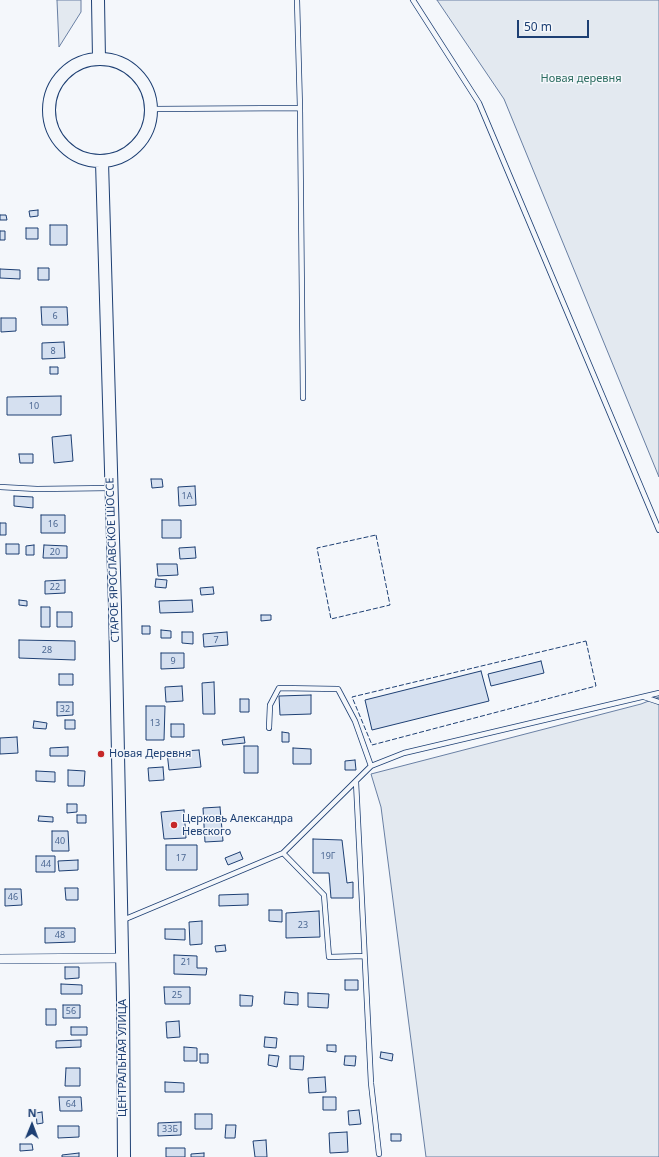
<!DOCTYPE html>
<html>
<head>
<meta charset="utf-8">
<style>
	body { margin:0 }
	#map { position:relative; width:659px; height:1157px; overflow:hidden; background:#f4f7fb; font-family:"Noto Sans",sans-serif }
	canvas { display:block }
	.north { position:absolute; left:12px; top:1105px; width:40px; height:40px; -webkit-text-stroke:3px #f4f7fb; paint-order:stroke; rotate:1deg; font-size:11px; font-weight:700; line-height:16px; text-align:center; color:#1d3f73 }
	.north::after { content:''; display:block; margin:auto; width:14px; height:18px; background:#1d3f73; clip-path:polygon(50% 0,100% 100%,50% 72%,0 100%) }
	.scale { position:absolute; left:517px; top:20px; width:72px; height:18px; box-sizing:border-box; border:2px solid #1d3f73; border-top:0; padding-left:5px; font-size:12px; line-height:14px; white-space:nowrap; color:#1d3f73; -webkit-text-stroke:3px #f4f7fb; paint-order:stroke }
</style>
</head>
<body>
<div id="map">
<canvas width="659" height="1157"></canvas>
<div class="north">N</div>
<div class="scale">50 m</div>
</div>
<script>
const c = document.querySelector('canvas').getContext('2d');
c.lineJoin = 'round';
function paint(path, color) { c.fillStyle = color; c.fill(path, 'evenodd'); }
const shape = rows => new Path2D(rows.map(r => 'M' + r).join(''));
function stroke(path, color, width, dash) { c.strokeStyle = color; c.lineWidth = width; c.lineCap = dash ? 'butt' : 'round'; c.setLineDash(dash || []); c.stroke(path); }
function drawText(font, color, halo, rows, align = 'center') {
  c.font = font + ' "Noto Sans",sans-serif'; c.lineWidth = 3; c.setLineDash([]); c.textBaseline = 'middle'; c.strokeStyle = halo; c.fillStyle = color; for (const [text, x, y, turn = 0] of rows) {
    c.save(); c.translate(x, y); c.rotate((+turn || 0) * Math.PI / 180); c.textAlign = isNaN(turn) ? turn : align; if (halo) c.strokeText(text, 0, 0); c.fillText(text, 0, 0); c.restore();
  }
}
const green = shape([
	[57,0,81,0,81,12,59,47,57,0],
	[437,0,659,0,659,477,504,99,437,0],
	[659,697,659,1157,426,1157,381,807,371,774,641,704,659,697]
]);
paint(green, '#e3e9f0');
stroke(green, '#687fa3', 1);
const building = shape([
	[38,210,38,216,30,217,29,211,38,210],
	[0,215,6,215,7,220,0,220,0,215],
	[50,225,67,225,67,245,50,245,50,225],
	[26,228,38,228,38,239,26,239,26,228],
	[0,231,5,231,5,240,0,240,0,231],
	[38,268,49,268,49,280,38,280,38,268],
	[0,269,20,270,20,279,0,278,0,269],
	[41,307,67,307,68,325,42,325,41,307],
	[1,318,16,318,16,331,1,332,1,318],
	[64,342,65,358,42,359,42,343,64,342],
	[50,367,58,367,58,374,50,374,50,367],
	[61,396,61,415,7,415,7,397,61,396],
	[71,435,73,461,54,463,52,437,71,435],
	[19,454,33,454,33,463,20,463,19,454],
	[151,479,162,479,163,487,152,488,151,479],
	[195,486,196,505,179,506,178,487,195,486],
	[14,496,33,497,33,508,14,506,14,496],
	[41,515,65,515,65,533,41,533,41,515],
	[162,520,181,520,181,538,162,538,162,520],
	[0,523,6,523,6,535,0,535,0,523],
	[6,544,19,544,19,554,6,554,6,544],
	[34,545,34,555,26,555,26,546,34,545],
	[44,545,67,546,67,558,43,558,44,545],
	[195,547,196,558,180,559,179,548,195,547],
	[157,564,177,564,178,575,158,576,157,564],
	[156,579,167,580,166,588,155,587,156,579],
	[65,580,65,593,45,594,45,581,65,580],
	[213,587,214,594,201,595,200,588,213,587],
	[19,600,27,601,27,606,19,605,19,600],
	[192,600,193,612,160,613,159,601,192,600],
	[41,607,50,607,50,627,41,627,41,607],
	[57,612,72,612,72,627,57,627,57,612],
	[261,615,271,615,271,620,261,621,261,615],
	[142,626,150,626,150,634,142,634,142,626],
	[161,630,171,631,171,638,161,638,161,630],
	[182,632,193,632,193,644,182,643,182,632],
	[227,632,228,645,204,647,203,634,227,632],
	[19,640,75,641,75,660,19,658,19,640],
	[161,653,184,653,184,668,161,669,161,653],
	[541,661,544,673,491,686,488,674,541,661],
	[481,671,489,701,372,730,365,700,481,671],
	[59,674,73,674,73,685,59,685,59,674],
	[214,682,215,714,203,714,202,683,214,682],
	[182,686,183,701,166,702,165,687,182,686],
	[311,695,311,714,280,715,279,696,311,695],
	[240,699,249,699,249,712,240,712,240,699],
	[57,702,73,702,73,715,57,716,57,702],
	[146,706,165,706,164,740,146,740,146,706],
	[65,720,75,720,75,729,65,729,65,720],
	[34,721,47,723,46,729,33,728,34,721],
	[171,724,184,724,184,737,171,737,171,724],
	[282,732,289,733,289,742,282,742,282,732],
	[17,737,18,753,0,754,0,738,17,737],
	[244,737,245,743,223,745,222,740,244,737],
	[244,746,258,746,258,773,244,773,244,746],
	[68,747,68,756,50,756,50,748,68,747],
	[293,748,311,749,311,764,293,764,293,748],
	[199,750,201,767,169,770,167,752,199,750],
	[355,760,356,770,345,770,345,761,355,760],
	[163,767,164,780,149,781,148,768,163,767],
	[68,770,85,771,84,786,68,786,68,770],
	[36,771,55,772,55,782,36,781,36,771],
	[67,804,77,804,77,812,67,813,67,804],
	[220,807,223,841,205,842,203,808,220,807],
	[184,810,186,838,164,839,161,812,184,810],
	[77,815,86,815,86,823,77,823,77,815],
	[39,816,53,817,53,822,38,821,39,816],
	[52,831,68,831,69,851,52,851,52,831],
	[313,839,342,840,347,883,353,882,353,898,331,898,329,873,313,873,313,839],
	[166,845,197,845,197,870,166,870,166,845],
	[240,852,243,859,228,865,225,858,240,852],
	[36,856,55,856,55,872,36,872,36,856],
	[78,860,78,870,59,871,58,861,78,860],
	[65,888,78,888,78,900,66,900,65,888],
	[5,889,21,889,22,905,5,906,5,889],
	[248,894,248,905,219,906,219,895,248,894],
	[269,910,282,910,282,922,269,921,269,910],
	[319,911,320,937,286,938,286,913,319,911],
	[202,921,202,944,190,945,189,922,202,921],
	[45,928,75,928,75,942,45,943,45,928],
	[165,929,185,929,185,940,165,939,165,929],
	[225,945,226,951,216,952,215,946,225,945],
	[174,955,197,956,197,968,207,968,206,975,174,974,174,955],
	[65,967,79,967,79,978,65,979,65,967],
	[345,980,358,980,358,990,345,990,345,980],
	[61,984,82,985,82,994,61,994,61,984],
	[164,987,190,987,190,1004,165,1004,164,987],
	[285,992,298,993,298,1005,284,1004,285,992],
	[308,993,329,994,328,1008,308,1007,308,993],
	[240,995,253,996,252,1006,240,1006,240,995],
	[63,1005,80,1005,80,1018,63,1018,63,1005],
	[46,1009,56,1009,56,1025,46,1025,46,1009],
	[179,1021,180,1037,167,1038,166,1022,179,1021],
	[71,1027,87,1027,87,1035,71,1035,71,1027],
	[265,1037,277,1038,276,1048,264,1047,265,1037],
	[81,1040,81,1047,56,1048,56,1041,81,1040],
	[327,1045,336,1045,336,1052,327,1051,327,1045],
	[184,1047,197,1048,197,1061,184,1061,184,1047],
	[381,1052,393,1054,392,1061,380,1058,381,1052],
	[200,1054,208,1054,208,1063,200,1063,200,1054],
	[269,1055,279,1056,277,1067,268,1065,269,1055],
	[290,1056,304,1056,303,1070,290,1069,290,1056],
	[345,1056,356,1056,355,1066,344,1065,345,1056],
	[66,1068,80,1068,80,1086,65,1086,66,1068],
	[325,1077,326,1092,309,1093,308,1078,325,1077],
	[165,1082,184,1083,184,1092,165,1092,165,1082],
	[59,1097,81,1097,82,1111,60,1111,59,1097],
	[323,1097,336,1097,336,1110,323,1110,323,1097],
	[359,1110,361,1124,349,1125,348,1111,359,1110],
	[42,1112,43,1123,37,1124,36,1113,42,1112],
	[195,1114,212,1114,212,1129,195,1129,195,1114],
	[181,1122,181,1135,158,1136,158,1123,181,1122],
	[226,1125,236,1125,235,1138,225,1138,226,1125],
	[58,1126,79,1126,79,1137,58,1138,58,1126],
	[347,1132,348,1152,330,1153,329,1133,347,1132],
	[391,1134,401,1134,401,1141,391,1141,391,1134],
	[266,1140,267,1157,255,1157,253,1141,266,1140],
	[20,1144,32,1144,33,1150,20,1151,20,1144],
	[166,1148,185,1148,185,1157,166,1157,166,1148],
	[79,1153,79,1157,62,1157,62,1155,79,1153],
	[204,1153,204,1157,191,1157,191,1154,204,1153]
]);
paint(building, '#d5e0f0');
stroke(building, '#1d3f73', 1);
const lane = shape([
	[413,0,479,103,659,530],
	[300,108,303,398],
	[152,109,300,108,297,0],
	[0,487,37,489,111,488],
	[644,697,659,702],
	[269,728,270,705,279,688,338,689,355,721,371,766],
	[356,782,371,1083,379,1154],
	[283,853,324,895,329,957,364,956],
	[123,920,283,853,371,766,404,753,659,693]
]);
const street = shape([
	[0,959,122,958]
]);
const secondary = shape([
	[98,0,99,59],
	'49 110a51 51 0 1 1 102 0a51 51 0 1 1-102 0Z',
	[102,162,115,607,123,1000,124,1157]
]);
stroke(lane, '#1d3f73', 6);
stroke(street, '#1d3f73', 10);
stroke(secondary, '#1d3f73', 14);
stroke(lane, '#f4f7fb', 4.5);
stroke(street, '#f4f7fb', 9);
stroke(secondary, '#f4f7fb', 12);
stroke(shape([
	[376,535,390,605,331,619,317,548,376,535],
	[586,641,596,686,372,745,352,697,586,641]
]), '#1d3f73', 1, [5, 2]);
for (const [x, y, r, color] of [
	[101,754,4,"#c62828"],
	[174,825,4,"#c62828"]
]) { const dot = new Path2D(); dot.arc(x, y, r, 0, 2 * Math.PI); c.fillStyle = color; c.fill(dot); stroke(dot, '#f4f7fb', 1.5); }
drawText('9px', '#4b6792', null, [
	["6",55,316],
	["8",53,351],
	["10",34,406],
	["1А",187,496],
	["16",53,524],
	["20",55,552],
	["22",55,587],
	["7",216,640],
	["28",47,650],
	["9",173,661],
	["32",65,709],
	["13",155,723],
	["40",60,841],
	["19Г",328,856],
	["17",181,858],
	["44",46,864],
	["46",13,897],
	["23",303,925],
	["48",60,935],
	["21",186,962],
	["25",177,995],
	["56",71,1011],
	["64",71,1104],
	["33Б",170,1129]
]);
drawText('11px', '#2c6c60', '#f4f7fb', [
	["Новая деревня",581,79]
]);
drawText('11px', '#1d3f73', '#f4f7fb', [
	["СТАРОЕ ЯРОСЛАВСКОЕ ШОССЕ",113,560,-92],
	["ЦЕНТРАЛЬНАЯ УЛИЦА",123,1058,-90]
]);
drawText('11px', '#1d3f73', '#f4f7fb', [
	["Новая Деревня",109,754],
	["Церковь Александра",182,819],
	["Невского",182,832]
], 'left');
</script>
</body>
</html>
